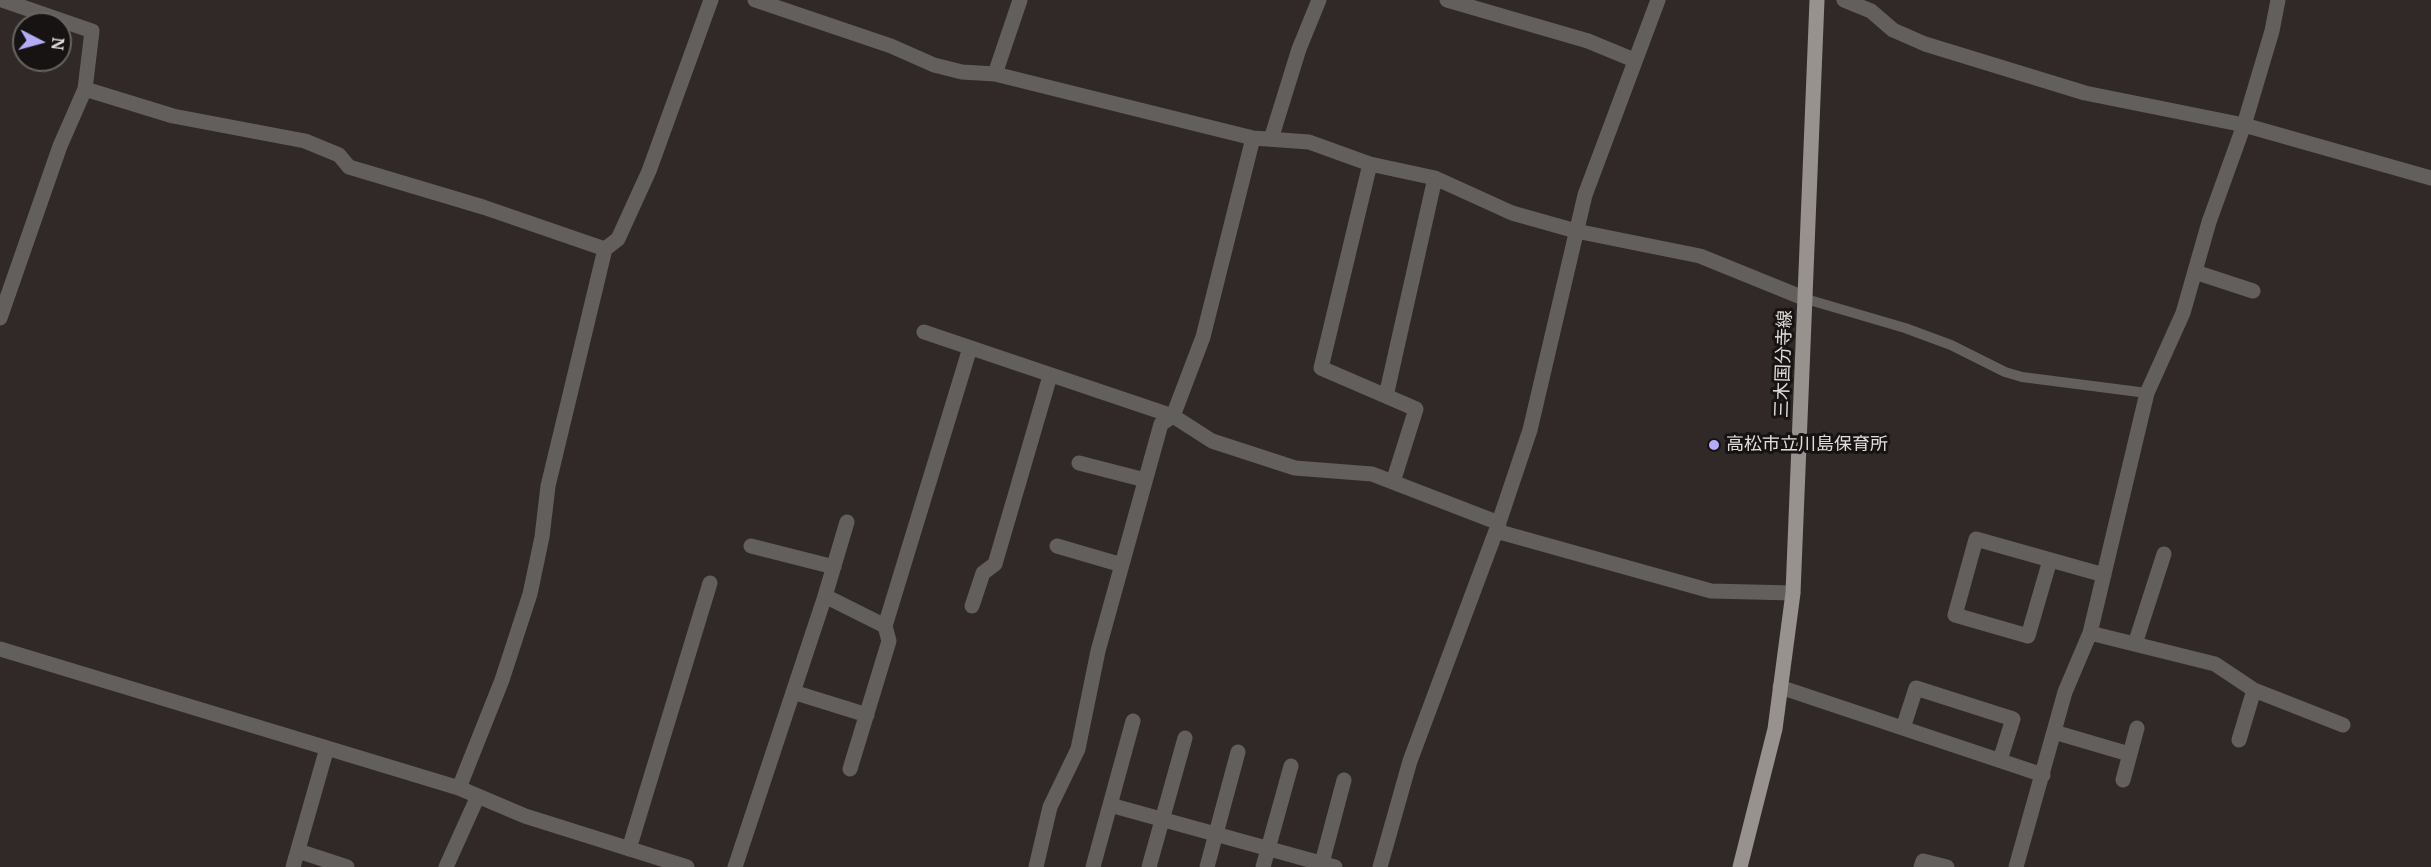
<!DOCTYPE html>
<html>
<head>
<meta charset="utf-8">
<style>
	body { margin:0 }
	#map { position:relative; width:2431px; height:867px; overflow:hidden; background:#302928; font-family:Merriweather,serif }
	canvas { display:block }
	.north { position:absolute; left:12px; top:12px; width:60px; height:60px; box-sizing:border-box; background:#161312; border:2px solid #676462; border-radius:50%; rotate:96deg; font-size:16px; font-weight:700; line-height:24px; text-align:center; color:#e1dddb }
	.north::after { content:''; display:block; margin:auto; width:21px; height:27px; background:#b5acf8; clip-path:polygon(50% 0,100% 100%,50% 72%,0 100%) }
</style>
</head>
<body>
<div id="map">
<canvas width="2431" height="867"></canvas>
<div class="north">N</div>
</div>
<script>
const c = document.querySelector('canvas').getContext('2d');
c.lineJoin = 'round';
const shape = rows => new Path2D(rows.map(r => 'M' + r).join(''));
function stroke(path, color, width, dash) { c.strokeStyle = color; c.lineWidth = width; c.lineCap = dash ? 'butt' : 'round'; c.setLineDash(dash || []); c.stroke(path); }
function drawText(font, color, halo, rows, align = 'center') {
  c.font = font + ' Merriweather,"Noto Sans JP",serif'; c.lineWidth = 6; c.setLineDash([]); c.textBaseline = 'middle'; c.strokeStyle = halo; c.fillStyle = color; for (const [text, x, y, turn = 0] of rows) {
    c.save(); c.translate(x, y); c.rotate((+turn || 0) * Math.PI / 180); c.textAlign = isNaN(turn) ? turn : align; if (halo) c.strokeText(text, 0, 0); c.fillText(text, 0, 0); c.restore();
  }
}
stroke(shape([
	[1806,299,1905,328,1951,345,2005,372,2022,377,2147,393]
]), '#625f5d', 10);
stroke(shape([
	[755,0,891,46,934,65,962,72,995,74,1253,138,1309,142,1370,164,1435,178,1512,213,1576,231,1700,256,1806,299],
	[1447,0,1588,41,1634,60],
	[1844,0,1871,11,1893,30,1925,44,2085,93,2244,125,2431,178],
	[995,74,1020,0],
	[85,89,173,116,305,141,339,155,349,167,483,207,605,249],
	[1271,139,1299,49,1319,0],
	[1370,164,1321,368,1386,396],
	[2195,272,2253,291],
	[0,318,60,146,85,89,92,31,2,0],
	[924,332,1173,416,1212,441,1295,468,1372,474,1499,523],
	[1079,463,1145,480],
	[1393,482,1416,409,1386,396,1435,178],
	[1496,531,1711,591,1793,593],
	[751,546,834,567],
	[1057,546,1122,565],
	[2050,560,2028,636,1955,615,1976,539,2104,575],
	[825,596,847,522],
	[972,606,983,573,995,564,1050,376],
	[2090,633,2215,664,2254,690,2343,725],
	[2135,644,2164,554],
	[0,649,459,788,525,816,687,867],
	[1780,687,2043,775],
	[793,692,867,715],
	[1903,728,1916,688,2013,719,2000,760],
	[2054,732,2129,754],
	[2239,740,2254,690],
	[850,769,889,641,885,626],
	[2123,780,2137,728],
	[459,788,502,680,530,594,542,537,548,486,605,249,618,239,649,171,711,0],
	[1110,805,1335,867],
	[629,849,710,583],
	[298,851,347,867],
	[1322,863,1344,780],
	[293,867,327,748],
	[446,867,478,796],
	[735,867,825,596,885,626,970,348],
	[1036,867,1050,807,1078,749,1098,651,1161,424,1173,416,1203,337,1253,138],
	[1093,867,1133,721],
	[1149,867,1185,738],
	[1207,867,1238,752],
	[1263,867,1291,766],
	[1380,867,1410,761,1496,531,1530,430,1585,195,1658,0],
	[1921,867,1923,861,1947,867],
	[2016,867,2065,692,2090,633,2147,393,2183,313,2209,222,2244,125,2272,31,2278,0]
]), '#625f5d', 15);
stroke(shape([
	[1740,867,1775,729,1793,593,1817,0]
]), '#98928e', 15);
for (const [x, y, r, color] of [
	[1714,445,6,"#b5acf8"]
]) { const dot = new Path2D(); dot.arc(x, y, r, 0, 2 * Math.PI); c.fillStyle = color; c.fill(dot); stroke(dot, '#161312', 2); }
drawText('18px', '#e1dddb', '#161312', [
	["三木国分寺線",1784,364,-88]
]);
drawText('18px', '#e1dddb', '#161312', [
	["高松市立川島保育所",1726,445]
], 'left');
</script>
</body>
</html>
